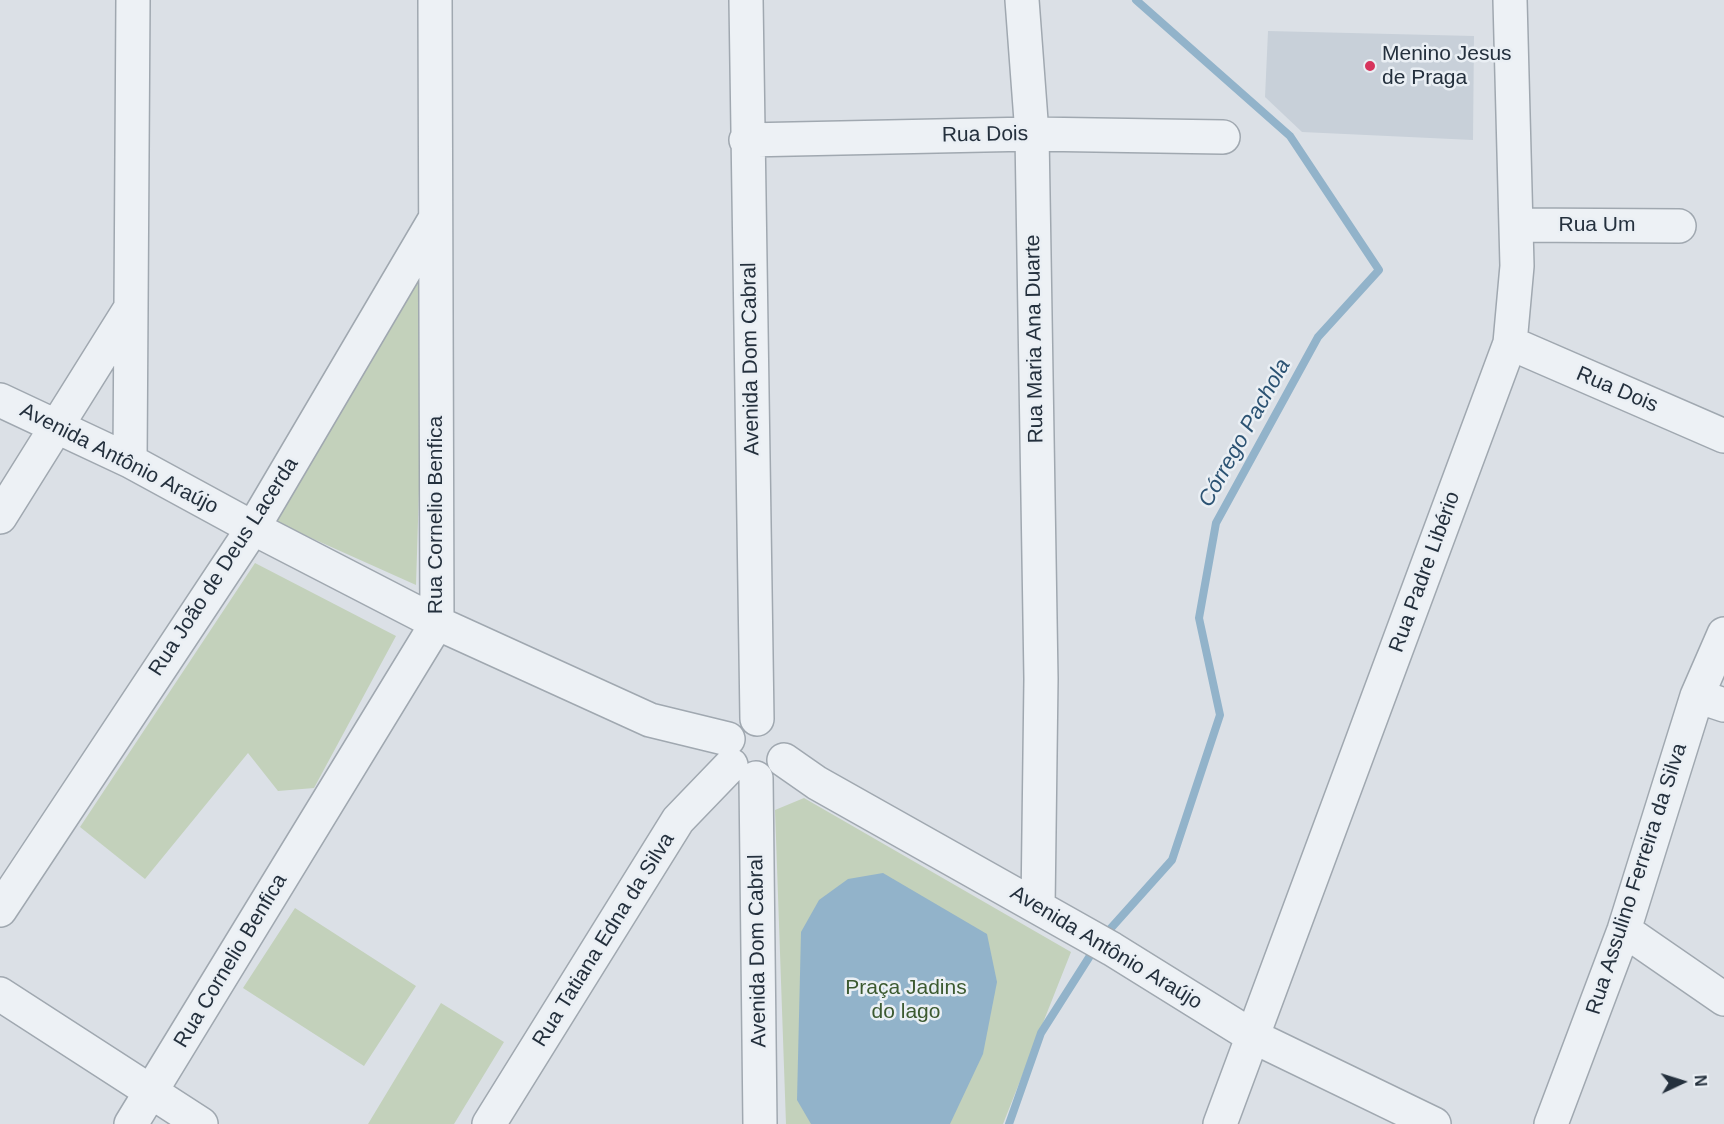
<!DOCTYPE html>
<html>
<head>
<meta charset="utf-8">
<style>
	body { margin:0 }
	#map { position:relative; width:1724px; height:1124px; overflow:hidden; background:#dbe0e6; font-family:Arial,sans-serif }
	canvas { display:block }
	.north { position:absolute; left:1652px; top:1052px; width:60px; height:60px; -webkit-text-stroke:4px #eaeff4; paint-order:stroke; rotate:86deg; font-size:16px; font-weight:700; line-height:24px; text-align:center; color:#24303d }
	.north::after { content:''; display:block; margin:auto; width:21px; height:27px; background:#24303d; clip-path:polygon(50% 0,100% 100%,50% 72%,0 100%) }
</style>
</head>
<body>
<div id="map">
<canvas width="1724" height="1124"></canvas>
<div class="north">N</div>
</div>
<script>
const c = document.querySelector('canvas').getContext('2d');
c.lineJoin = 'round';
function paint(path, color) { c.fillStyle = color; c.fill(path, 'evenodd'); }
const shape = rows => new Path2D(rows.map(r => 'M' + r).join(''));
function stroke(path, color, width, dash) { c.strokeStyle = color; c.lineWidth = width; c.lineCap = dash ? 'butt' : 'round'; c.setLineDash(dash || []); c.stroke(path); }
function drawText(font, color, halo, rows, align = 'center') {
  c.font = font + ' Arial,sans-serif'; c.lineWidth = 5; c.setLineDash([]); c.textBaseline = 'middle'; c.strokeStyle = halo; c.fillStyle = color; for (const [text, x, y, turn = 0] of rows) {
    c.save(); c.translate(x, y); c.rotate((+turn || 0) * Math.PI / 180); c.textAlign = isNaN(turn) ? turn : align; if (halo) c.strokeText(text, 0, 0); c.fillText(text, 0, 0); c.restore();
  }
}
paint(shape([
	[1268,31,1474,36,1473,140,1302,132,1265,97]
]), '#c8d0d9');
paint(shape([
	[426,266,416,585,271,520],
	[255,563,396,636,314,788,278,791,248,753,145,879,80,827],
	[804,798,1071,952,1003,1124,786,1124,775,810],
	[295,908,416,986,364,1066,243,988],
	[441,1003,504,1042,454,1124,368,1124]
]), '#c3d1bb');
paint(shape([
	[883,873,987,934,997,982,983,1054,950,1124,811,1124,797,1100,801,932,819,900,848,879]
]), '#92b3ca');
stroke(shape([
	[1103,937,1172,860,1220,715,1199,618,1216,523,1318,337,1379,270,1290,136,1136,0],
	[1009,1124,1041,1033,1095,948]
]), '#92b3ca', 8);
const minor = shape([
	[746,0,757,719],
	[1022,0,1032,134,1041,679,1038,907],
	[746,140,1032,134,1223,137],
	[1516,225,1679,226],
	[1510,343,1724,436],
	[0,400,130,461,253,528,437,623,650,720,728,739],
	[130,461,133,0],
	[0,517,130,309],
	[1697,696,1724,705],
	[784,760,817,783,1112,949,1252,1036,1434,1124],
	[756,778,760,1124],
	[0,910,253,528,435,219],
	[1624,930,1724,999],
	[0,994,201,1124],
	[131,1124,437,623,435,0],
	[489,1124,678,820,731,765],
	[1220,1124,1510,343,1517,266,1510,0],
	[1551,1124,1624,930,1697,696,1724,634]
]);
stroke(minor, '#a0a8b0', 36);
stroke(minor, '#edf1f5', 33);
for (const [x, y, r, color] of [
	[1370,66,6,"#d7345d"]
]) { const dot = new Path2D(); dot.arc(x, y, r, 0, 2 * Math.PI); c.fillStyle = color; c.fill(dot); stroke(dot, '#eaeff4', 2); }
drawText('21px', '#24303d', '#eaeff4', [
	["Menino Jesus",1382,54],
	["de Praga",1382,78]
], 'left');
drawText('21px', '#24303d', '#eaeff4', [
	["Rua Dois",985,135,-1],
	["Rua Um",1597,225],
	["Rua Maria Ana Duarte",1035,339,-91],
	["Avenida Dom Cabral",751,359,-91],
	["Rua Dois",1617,390,23],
	["Avenida Antônio Araújo",119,459,27],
	["Rua Cornelio Benfica",436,515,-90],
	["Rua João de Deus Lacerda",224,567,-57],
	["Rua Padre Libério",1425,572,-70],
	["Rua Assulino Ferreira da Silva",1637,879,-72],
	["Rua Tatiana Edna da Silva",604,940,-58],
	["Avenida Antônio Araújo",1106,948,31],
	["Avenida Dom Cabral",758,951,-91],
	["Rua Cornelio Benfica",231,961,-59]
]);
drawText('21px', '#3c5a30', '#eaeff4', [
	["Praça Jadins",906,988],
	["do lago",906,1012]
]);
drawText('italic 22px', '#2c5373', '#eaeff4', [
	["Córrego Pachola",1245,433,-61]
]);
</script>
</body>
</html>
